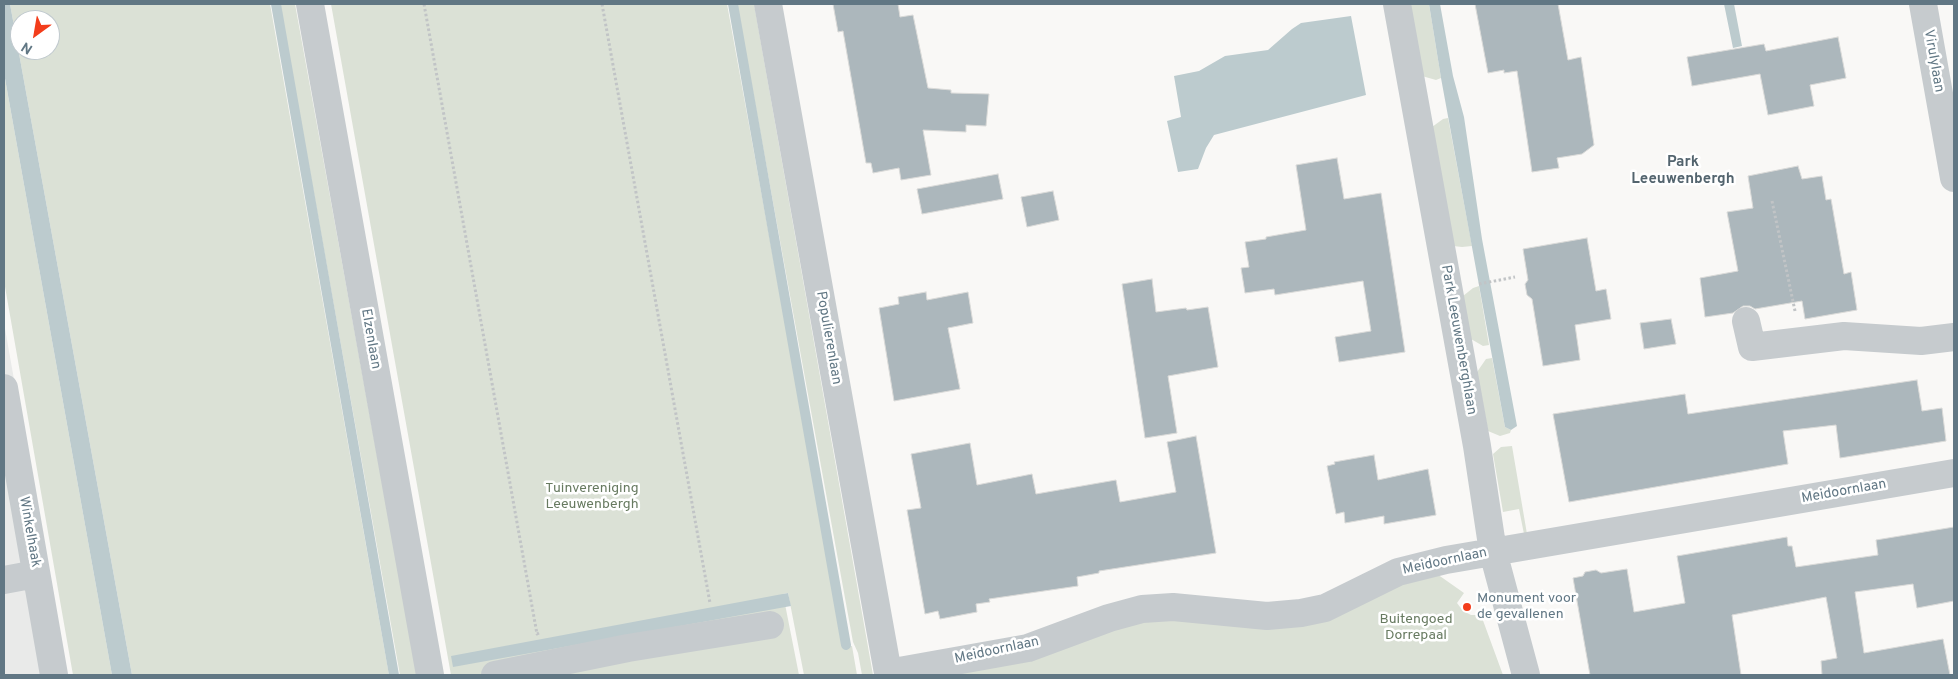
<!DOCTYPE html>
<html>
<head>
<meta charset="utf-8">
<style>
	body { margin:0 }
	#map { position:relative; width:1958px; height:679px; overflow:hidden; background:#f9f8f6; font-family:Overpass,sans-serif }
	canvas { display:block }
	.frame { position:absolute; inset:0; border:5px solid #617784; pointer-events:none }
	.north { position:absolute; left:10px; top:10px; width:50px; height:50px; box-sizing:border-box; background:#fff; border:1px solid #c0c9ce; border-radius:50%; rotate:212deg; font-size:14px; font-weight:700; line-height:20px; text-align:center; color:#617784 }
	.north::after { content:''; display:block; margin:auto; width:18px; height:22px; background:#f33d1b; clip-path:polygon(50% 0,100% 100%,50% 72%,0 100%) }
</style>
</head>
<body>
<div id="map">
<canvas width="1958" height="679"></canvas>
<div class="frame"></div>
<div class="north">N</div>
</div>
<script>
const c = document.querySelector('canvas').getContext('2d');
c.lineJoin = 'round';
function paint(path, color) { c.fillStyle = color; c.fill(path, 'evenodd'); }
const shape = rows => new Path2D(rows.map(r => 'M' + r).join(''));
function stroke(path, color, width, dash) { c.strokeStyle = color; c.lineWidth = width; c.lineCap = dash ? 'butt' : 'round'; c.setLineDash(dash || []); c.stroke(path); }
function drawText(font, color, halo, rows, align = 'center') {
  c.font = font + ' Overpass,sans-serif'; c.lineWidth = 5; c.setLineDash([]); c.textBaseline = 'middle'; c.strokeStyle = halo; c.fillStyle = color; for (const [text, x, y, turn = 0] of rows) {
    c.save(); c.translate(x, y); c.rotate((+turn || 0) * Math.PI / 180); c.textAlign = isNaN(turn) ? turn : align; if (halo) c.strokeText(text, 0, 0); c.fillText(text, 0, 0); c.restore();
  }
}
paint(shape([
	[4,323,48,571,66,675,4,675]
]), '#e9eae9');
paint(shape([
	[10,4,270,4,389,675,132,675],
	[20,20,50,20,50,50,20,50],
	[280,4,295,4,417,675,400,675],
	[331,4,727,4,844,647,852,646,857,675,804,675,788,593,783,594,799,675,451,675],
	[737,4,754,4,873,675,862,675,858,653,853,642],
	[1410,4,1429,4,1441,78,1436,80,1422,76],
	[4,73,112,675,73,675,4,281],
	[1448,118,1472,246,1462,247,1453,246,1432,127,1443,119],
	[1479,286,1489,345,1483,346,1471,339,1463,296,1473,288],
	[1492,358,1505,427,1511,430,1510,433,1500,436,1488,431,1477,372,1486,359],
	[1512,446,1527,534,1524,534,1519,509,1503,512,1493,454,1501,447],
	[1437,574,1464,593,1457,603,1463,611,1471,615,1481,615,1503,675,926,675,1087,639,1153,618,1235,626]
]), '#dbe1d6');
paint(shape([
	[4,4,10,4,132,675,112,675,4,73],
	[1429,4,1440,4,1453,76,1464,117,1482,239,1517,426,1511,430,1505,427,1441,78],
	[1724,4,1734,4,1742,46,1733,48],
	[1351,16,1366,95,1214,135,1206,148,1198,169,1178,172,1167,121,1181,117,1174,76,1199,71,1225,56,1268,50,1292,29,1301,23],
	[788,593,791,606,453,667,451,656]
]), '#bccbce');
stroke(shape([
	[276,4,394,675],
	[733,4,846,645]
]), '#bccbce', 10);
const building = shape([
	[833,4,898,4,900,17,913,15,928,88,951,90,951,93,989,94,986,126,966,125,966,132,923,130,931,175,901,180,899,168,873,173,871,163,866,163,843,31,838,32,833,4],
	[1475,4,1558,4,1568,60,1581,57,1594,145,1582,154,1557,158,1559,168,1532,172,1517,71,1504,73,1504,70,1488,73,1475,4],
	[1838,37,1846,78,1810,85,1814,106,1768,115,1760,74,1692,86,1687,57,1764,44,1766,51,1838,37],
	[1337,158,1344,199,1381,193,1405,352,1339,362,1335,337,1371,331,1363,281,1275,295,1274,289,1245,293,1241,268,1249,267,1245,242,1266,239,1266,237,1306,230,1296,165,1337,158],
	[1798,166,1802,179,1822,176,1826,200,1831,199,1844,274,1851,272,1857,310,1805,319,1802,301,1755,309,1750,306,1743,306,1733,313,1705,317,1700,278,1738,271,1727,212,1753,208,1748,176,1798,166],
	[998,174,1003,199,922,214,917,189,998,174],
	[1053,191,1059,220,1027,227,1021,197,1053,191],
	[1587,238,1596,291,1606,289,1611,319,1575,325,1580,360,1543,366,1532,299,1527,295,1525,284,1528,280,1523,249,1587,238],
	[1152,279,1156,312,1186,308,1187,310,1208,307,1218,367,1168,376,1177,433,1145,438,1122,284,1152,279],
	[926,292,927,300,968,292,973,323,948,328,960,389,894,401,879,308,899,304,898,297,926,292],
	[1671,319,1676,344,1644,349,1640,323,1671,319],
	[1917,380,1922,411,1942,408,1946,441,1840,458,1836,425,1783,431,1788,464,1569,502,1553,414,1685,394,1688,414,1917,380],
	[1196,436,1216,553,1099,571,1099,573,1077,577,1078,586,989,599,990,602,976,604,977,612,940,619,938,611,925,614,907,510,921,508,911,454,970,443,977,485,1032,474,1036,494,1116,480,1120,502,1176,492,1167,442,1196,436],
	[1374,455,1378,480,1428,469,1436,515,1384,524,1384,516,1345,523,1344,512,1336,514,1327,466,1335,464,1334,462,1374,455],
	[1954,527,1954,601,1917,608,1913,584,1855,592,1864,653,1943,639,1950,675,1822,675,1821,661,1837,658,1826,597,1732,615,1741,675,1590,675,1573,578,1583,576,1585,572,1596,570,1601,573,1627,569,1634,612,1685,603,1677,556,1787,537,1788,546,1792,546,1796,567,1878,555,1876,540,1954,527]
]);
paint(building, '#acb7bc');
stroke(building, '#dadad8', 1);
stroke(shape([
	[424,4,537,634,539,633],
	[602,4,710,603],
	[1772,201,1795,311],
	[1479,284,1515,277]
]), '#c1c4c6', 3, [2.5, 2.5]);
stroke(shape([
	[310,4,430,675],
	[768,4,888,673,1028,648,1109,618,1142,609,1173,607,1267,616,1301,613,1325,608,1398,572,1446,560,1954,473],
	[1397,4,1477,446,1493,552,1526,675],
	[1923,4,1954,178],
	[1746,321,1752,347,1844,336,1921,341,1954,337],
	[4,388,54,675],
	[4,580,36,574],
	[495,675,628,648,770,625]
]), '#c6cbce', 28);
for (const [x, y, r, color] of [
	[1467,607,5,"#f33d1b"]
]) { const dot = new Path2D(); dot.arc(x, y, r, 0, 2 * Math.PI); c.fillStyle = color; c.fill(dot); stroke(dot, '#fff', 2); }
drawText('14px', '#617784', '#fff', [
	["Virulylaan",1933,61,80],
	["Populierenlaan",828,338,80],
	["Elzenlaan",370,339,80],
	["Park Leeuwenberghlaan",1458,340,80],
	["Meidoornlaan",1844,492,-10],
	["Winkelhaak",29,532,80],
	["Meidoornlaan",1445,562,-12],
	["Meidoornlaan",997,651,-12]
]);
drawText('14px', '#677a60', '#fff', [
	["Tuinvereniging",592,489],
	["Leeuwenbergh",592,505],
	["Buitengoed",1416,620],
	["Dorrepaal",1416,636]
]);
drawText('14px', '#617784', '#fff', [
	["Monument voor",1477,599],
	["de gevallenen",1477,615]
], 'left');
drawText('bold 15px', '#53646e', '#fff', [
	["Park",1683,163],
	["Leeuwenbergh",1683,180]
]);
</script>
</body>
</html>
